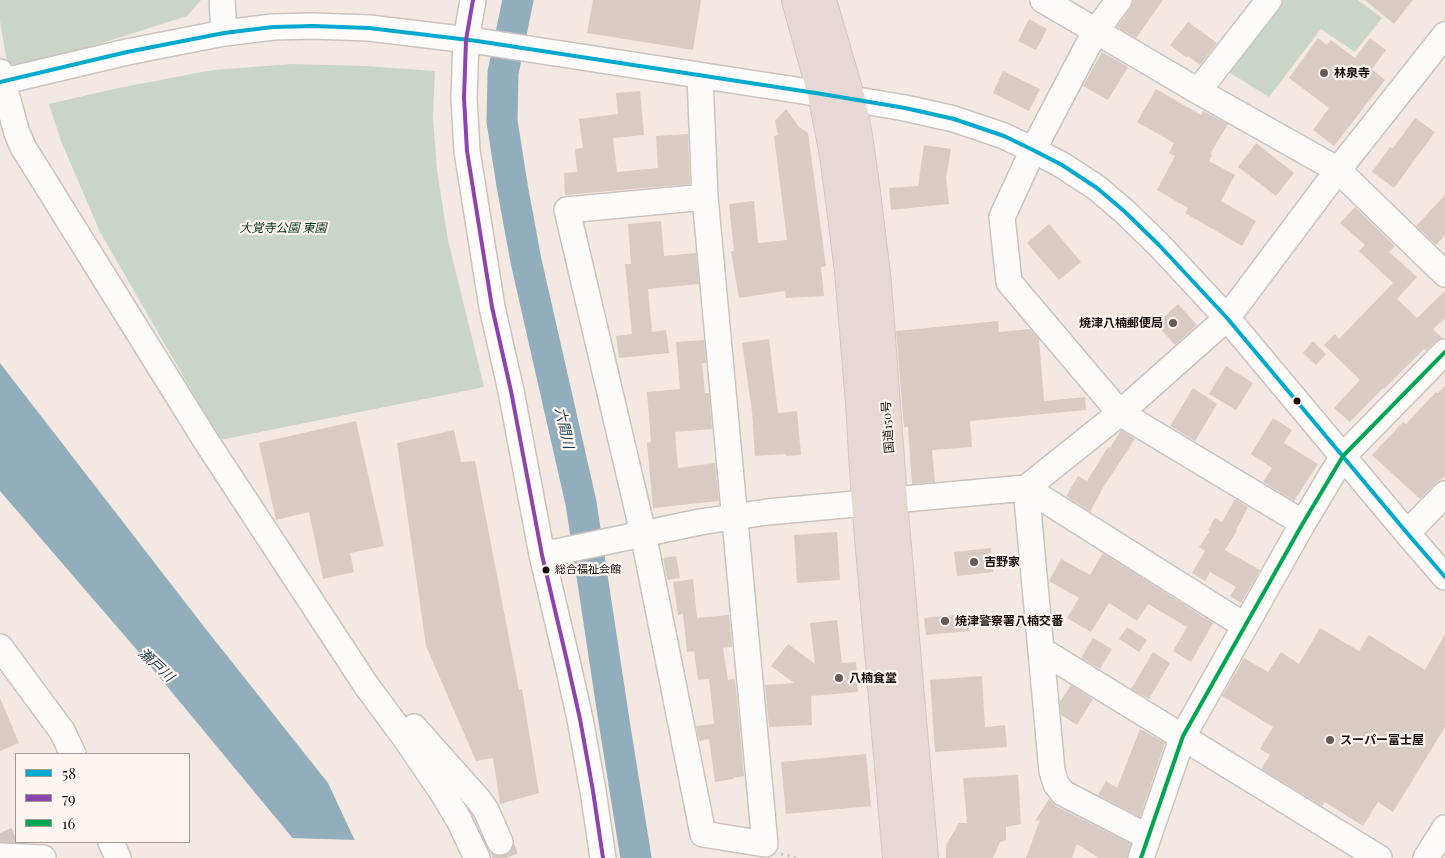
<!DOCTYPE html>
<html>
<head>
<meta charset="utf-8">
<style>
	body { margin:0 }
	#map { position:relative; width:1445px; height:858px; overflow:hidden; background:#f4e8e2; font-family:"Playfair Display",serif }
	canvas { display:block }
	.legend { position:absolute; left:15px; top:753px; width:175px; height:90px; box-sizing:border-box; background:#fef4f0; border:1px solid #a29895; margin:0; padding:6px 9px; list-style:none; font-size:15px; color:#170f0c }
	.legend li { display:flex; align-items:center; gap:10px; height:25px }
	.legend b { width:25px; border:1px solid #a29895 }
</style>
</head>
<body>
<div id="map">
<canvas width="1445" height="858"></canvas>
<ul class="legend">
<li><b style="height:6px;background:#00a9ce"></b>58</li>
<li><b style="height:6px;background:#8e44ad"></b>79</li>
<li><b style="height:6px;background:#00a651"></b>16</li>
</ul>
</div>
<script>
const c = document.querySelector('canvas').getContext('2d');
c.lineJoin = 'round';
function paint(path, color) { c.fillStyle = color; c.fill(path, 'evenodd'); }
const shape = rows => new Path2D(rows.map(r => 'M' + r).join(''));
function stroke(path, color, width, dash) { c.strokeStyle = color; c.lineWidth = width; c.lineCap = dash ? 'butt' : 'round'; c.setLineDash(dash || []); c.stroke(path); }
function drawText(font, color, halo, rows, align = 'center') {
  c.font = font + ' "Playfair Display","Noto Sans JP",serif'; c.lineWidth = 4.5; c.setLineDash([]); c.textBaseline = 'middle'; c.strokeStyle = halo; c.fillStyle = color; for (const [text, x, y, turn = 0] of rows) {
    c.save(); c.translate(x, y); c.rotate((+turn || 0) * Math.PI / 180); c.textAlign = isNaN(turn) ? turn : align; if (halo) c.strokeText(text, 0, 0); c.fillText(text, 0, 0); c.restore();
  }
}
paint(shape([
	[0,0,201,0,187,16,24,68,7,62,0,21],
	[1280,0,1358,0,1382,18,1355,52,1321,29,1269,97,1227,71],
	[292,64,365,66,435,71,433,117,437,170,448,240,484,387,220,440,100,232,61,141,49,104,118,88,213,70]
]), '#c9d5c7');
paint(shape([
	[0,363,205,628,328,783,363,858,309,858,137,650,0,491]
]), '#92adbc');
paint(shape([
	[289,838,357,840,365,858,306,858]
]), '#f4e8e2');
stroke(shape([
	[518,0,503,73,502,121,512,185,526,261,581,503,614,721,636,858]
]), '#92adbc', 31);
paint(shape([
	[593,0,701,0,693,50,587,33],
	[1133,0,1163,0,1136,38,1117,27,1130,9],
	[1365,0,1413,0,1394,24],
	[1029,19,1047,29,1036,50,1018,41],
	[1188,22,1217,43,1200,65,1188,56,1187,58,1170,45],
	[1318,38,1327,45,1331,40,1355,58,1370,38,1386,50,1372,69,1385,80,1334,146,1313,130,1329,108,1289,78],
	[1102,52,1128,67,1108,100,1083,86],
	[1003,71,1040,89,1029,111,993,93],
	[1156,89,1201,115,1203,111,1228,124,1210,154,1212,155,1209,161,1235,175,1221,201,1256,221,1242,246,1185,213,1188,208,1157,190,1175,156,1169,153,1174,143,1137,122],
	[640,91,644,135,613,138,617,172,658,168,656,136,688,134,690,184,565,195,564,173,577,172,575,149,583,148,579,119,618,114,616,93],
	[786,109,799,127,808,133,826,266,821,267,824,296,786,298,785,291,739,298,731,251,734,251,729,204,754,201,758,243,787,240,774,136,778,135,775,121],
	[1415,118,1435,132,1394,188,1372,172,1390,147,1393,148],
	[1256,143,1294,173,1276,196,1238,167],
	[924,145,951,149,946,178,949,204,891,210,889,188,918,186],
	[1445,195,1445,235,1436,245,1416,226],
	[1355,207,1395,246,1389,252,1417,277,1397,299,1417,318,1445,291,1445,318,1433,329,1442,338,1435,342,1426,351,1424,349,1384,389,1383,388,1350,422,1334,408,1360,380,1324,345,1335,334,1339,339,1393,283,1359,251,1365,245,1340,223],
	[661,221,664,256,696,253,699,284,648,289,652,332,666,330,669,353,619,358,616,336,632,334,625,264,631,264,628,224],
	[1049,224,1081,262,1059,280,1027,243],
	[1178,304,1197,325,1175,345,1156,324],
	[998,321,999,332,1030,329,1039,339,1044,401,1085,397,1086,410,970,421,972,447,932,450,935,482,912,484,908,427,904,427,896,331],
	[769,339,778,413,797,411,801,455,786,456,786,454,755,456,752,411,742,343],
	[704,340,706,363,702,363,705,393,709,393,712,429,675,432,678,468,715,463,719,501,653,508,647,443,651,442,647,392,680,389,676,342],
	[1313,341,1326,354,1316,365,1303,353],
	[1226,366,1253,383,1236,410,1209,394],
	[1445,386,1445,476,1435,484,1420,499,1372,455,1403,422,1406,424,1436,392,1438,393],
	[1193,388,1217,404,1195,441,1170,426],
	[1273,418,1292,430,1284,443,1318,464,1294,501,1263,482,1272,468,1251,454],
	[356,421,384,546,350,553,354,572,323,579,309,512,276,520,259,443],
	[454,430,461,462,475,461,519,690,522,689,539,793,500,804,493,758,476,761,426,646,397,443],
	[1121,430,1135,439,1104,486,1090,512,1066,496,1078,476,1087,481,1108,447,1110,448],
	[1235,499,1248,507,1236,530,1237,531,1225,550,1260,570,1241,603,1230,596,1236,587,1210,572,1205,581,1192,573,1205,551,1199,547,1210,531,1208,530,1215,518,1222,522],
	[837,532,840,580,797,583,794,535],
	[991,548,993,572,957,576,954,552],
	[1103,553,1213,623,1191,662,1173,651,1187,627,1148,604,1137,621,1109,603,1091,632,1067,618,1079,598,1049,581,1061,559,1090,575],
	[676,556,680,578,667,580,663,558],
	[693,579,697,618,729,615,732,647,723,648,728,680,735,679,744,776,733,778,733,779,715,782,709,739,699,741,696,726,714,724,709,679,698,680,694,651,687,652,683,614,678,615,673,582],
	[967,614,969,631,926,635,924,618],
	[837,620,842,663,856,662,858,692,811,696,812,725,769,727,765,685,794,683,771,666,788,644,815,664,810,623],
	[1127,627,1147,640,1139,652,1119,639],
	[1320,628,1359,651,1369,635,1425,670,1445,634,1445,727,1393,812,1378,802,1363,826,1325,802,1322,806,1261,769,1270,755,1260,749,1273,727,1222,696,1244,658,1268,672,1281,652,1299,664],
	[1093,638,1112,649,1100,669,1081,658],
	[1153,652,1170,663,1149,699,1131,689],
	[982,676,985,727,1005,725,1007,747,935,752,930,680],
	[1071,685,1093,699,1077,725,1061,715,1060,702],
	[0,698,19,743,0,751],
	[1140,729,1165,743,1140,817,1098,795,1106,781,1117,788],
	[866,754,871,806,786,814,781,762],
	[1018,775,1021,824,1006,827,1006,840,1000,842,993,858,946,858,946,845,959,823,967,823,963,778],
	[1049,799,1056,806,1131,844,1127,858,1099,858,1077,844,1072,858,1026,858,1040,820,1035,821]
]), '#d8cbc3');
stroke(shape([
	[0,833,11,858],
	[500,842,506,858]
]), '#d3c7c2', 25, [25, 12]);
const minor = shape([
	[222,0,224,33],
	[473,0,466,40,464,98,467,151,492,307,511,391,542,555,567,661,580,719,593,791,603,858],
	[1043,0,1198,91,1338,170,1445,274],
	[1119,0,1095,32,1033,150,1002,217,1009,282,1120,413,1303,523],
	[0,72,17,133,23,147,208,444,366,685,406,739,444,795,459,820,477,858],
	[700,77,705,197,765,844,703,834,643,533,567,210,705,197],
	[0,82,127,52,224,33,273,27,313,26,369,28,477,41,822,94,905,108,954,119,1004,136,1033,150,1062,165,1097,188,1124,211,1159,245,1227,318,1407,533,1445,577],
	[1198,91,1269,0],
	[1026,488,1052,771,1056,784,1063,793,1148,837],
	[1026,488,1245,626],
	[893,500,1026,488,1120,413,1227,318,1338,170,1445,35],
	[1407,533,1445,494],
	[542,555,700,522,767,512,866,503],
	[0,647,62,731,73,754],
	[1041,650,1379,858],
	[414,727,478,799,486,810,500,842],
	[111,842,118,858],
	[0,856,43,858],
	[1141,858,1183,736,1303,523,1343,456,1445,352],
	[1426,858,1445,828]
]);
const highway = shape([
	[796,0,822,94,834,154,849,271,860,403,866,503,897,858],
	[822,0,851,100,858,136,866,192,877,283,893,500,924,858]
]);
stroke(minor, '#ccc3be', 28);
stroke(highway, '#cdc7c4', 30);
stroke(shape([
	[781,854,797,858]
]), '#cecac8', 3, [2.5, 4]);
stroke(minor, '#fdfcfb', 25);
stroke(highway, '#e7d8d4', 28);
stroke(shape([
	[0,82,127,52,224,33,273,27,313,26,369,28,477,41,822,94,905,108,954,119,1004,136,1033,150,1062,165,1097,188,1124,211,1159,245,1227,318,1407,533,1445,577]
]), '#00a9ce', 4);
stroke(shape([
	[473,0,466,40,464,98,467,151,492,307,511,391,542,555,567,661,580,719,593,791,603,858]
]), '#8e44ad', 4);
stroke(shape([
	[1141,858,1183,736,1303,523,1343,456,1445,352]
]), '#00a651', 4);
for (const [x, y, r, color] of [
	[1324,73,5,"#645b57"],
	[1173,323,5,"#645b57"],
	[1297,401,4.5,"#170f0c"],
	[974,562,5,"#645b57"],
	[546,570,4.5,"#170f0c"],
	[945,621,5,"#645b57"],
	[839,678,5,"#645b57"],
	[1330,740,5,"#645b57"]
]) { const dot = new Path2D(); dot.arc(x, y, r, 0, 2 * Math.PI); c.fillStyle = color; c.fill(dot); stroke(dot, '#fef4f0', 2); }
drawText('11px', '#170f0c', '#fef4f0', [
	["総合福祉会館",555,570]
], 'left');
drawText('bold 12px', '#170f0c', '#fef4f0', [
	["林泉寺",1334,73],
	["焼津八楠郵便局",1163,323,"right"],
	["吉野家",984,562],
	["焼津警察署八楠交番",955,621],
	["八楠食堂",849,678],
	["スーパー富士屋",1340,740]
], 'left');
drawText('italic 12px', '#00341b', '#fef4f0', [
	["大覚寺公園 東園",283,228]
]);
drawText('12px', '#170f0c', '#fef4f0', [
	["国道150号",888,427,-94]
]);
drawText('italic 14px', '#173d4f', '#fef4f0', [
	["六間川",564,428,77],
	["瀬戸川",156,665,42]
]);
</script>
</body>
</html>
